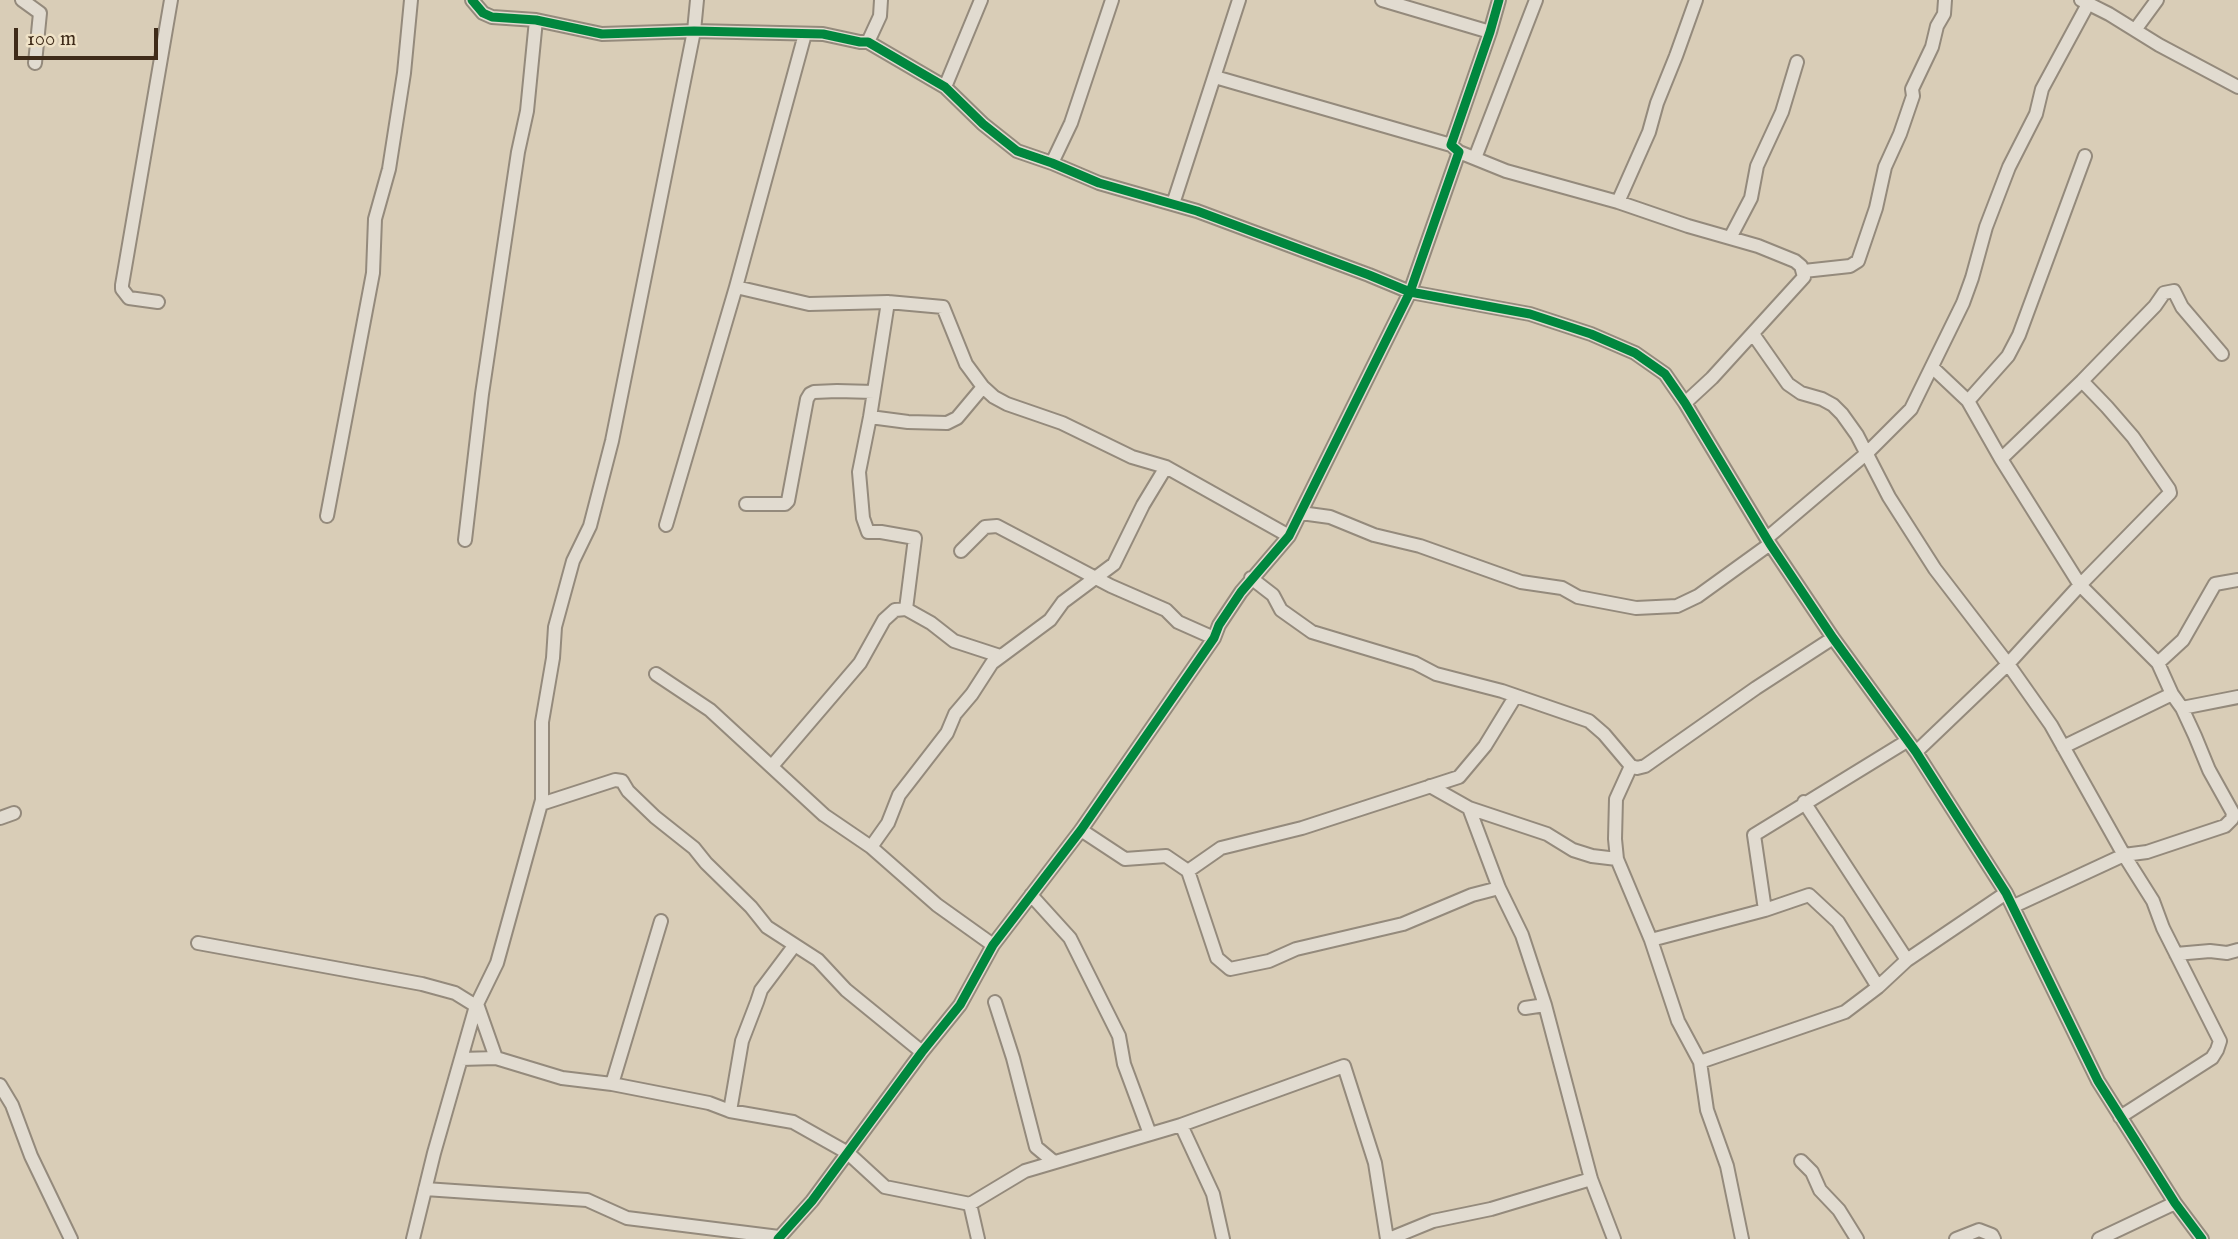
<!DOCTYPE html>
<html>
<head>
<meta charset="utf-8">
<style>
	body { margin:0 }
	#map { position:relative; width:2238px; height:1239px; overflow:hidden; background:#d9cdb7; font-family:"IM FELL English",serif }
	canvas { display:block }
	.scale { position:absolute; left:14px; top:28px; width:144px; height:32px; box-sizing:border-box; border:4px solid #3f2b19; border-top:0; padding-left:9px; font-size:21px; line-height:24px; white-space:nowrap; color:#3f2b19; -webkit-text-stroke:5px #efe2c7; paint-order:stroke }
</style>
</head>
<body>
<div id="map">
<canvas width="2238" height="1239"></canvas>
<div class="scale">100 m</div>
</div>
<script>
const c = document.querySelector('canvas').getContext('2d');
c.lineJoin = 'round';
const shape = rows => new Path2D(rows.map(r => 'M' + r).join(''));
function stroke(path, color, width, dash) { c.strokeStyle = color; c.lineWidth = width; c.lineCap = dash ? 'butt' : 'round'; c.setLineDash(dash || []); c.stroke(path); }
const minor = shape([
	[22,0,40,13,35,63],
	[472,0,483,13,492,17,536,20,602,34,694,31,823,34,860,42,868,42,945,87,983,124,1017,151,1052,163,1099,183,1197,211,1369,275,1410,292,1530,314,1591,334,1635,353,1665,374,1685,403,1770,544,1833,638,1916,752,2006,893,2098,1081,2175,1203,2202,1239],
	[1382,0,1490,32],
	[2081,0,2109,14,2159,45,2238,87],
	[2135,30,2157,0],
	[868,42,880,16,881,0],
	[1215,77,1451,145],
	[945,87,981,0],
	[1459,152,1506,171,1618,202,1688,226,1758,246,1795,261,1801,266,1804,277,1712,378,1685,403],
	[1475,158,1536,0],
	[1052,163,1071,123,1112,0],
	[1618,202,1649,132,1657,103,1676,56,1696,0],
	[1173,204,1239,0],
	[1730,238,1751,198,1757,166,1782,112,1797,62],
	[1804,271,1850,266,1858,261,1876,208,1885,167,1900,134,1913,96,1912,89,1932,47,1937,26,1944,14,1945,0],
	[736,287,809,304,888,302,943,307,966,364,983,387,994,397,1007,404,1062,423,1132,457,1166,467,1289,536],
	[158,302,129,298,122,289,122,285,171,0],
	[888,302,870,417,859,472,863,518,868,532,881,532,915,538,906,609],
	[1753,334,1788,384,1801,393,1822,399,1833,405,1842,414,1857,435,1889,497,1935,569,2008,664,2051,725,2124,855,2153,901,2163,928,2220,1041,2217,1050,2212,1058,2120,1117],
	[1932,367,1968,401,2001,459,2080,585,2158,663,2172,694,2182,708,2195,736,2209,770,2233,813,2232,819,2225,826,2147,852,2124,855,2014,906],
	[1968,401,2008,356,2019,335,2085,156],
	[870,417,908,422,947,423,957,418,983,387],
	[2001,459,2082,381,2155,306,2164,293,2174,291,2182,307,2222,354],
	[746,504,785,504,788,501,807,399,810,394,814,392,837,391,874,392],
	[1301,513,1330,517,1374,535,1420,546,1521,582,1562,588,1578,597,1636,608,1677,606,1698,596,1770,544],
	[327,516,373,273,375,219,389,169,404,73,411,0],
	[666,525,736,287,805,34],
	[1767,538,1867,453,1911,409,1963,303,1972,278,1986,227,2009,167,2036,114,2042,89,2088,4],
	[465,540,482,394,518,152,527,111,536,20],
	[961,551,985,527,997,526,1111,586,1166,610,1178,622,1214,638],
	[1251,578,1273,595,1281,610,1312,632,1415,663,1436,674,1502,691,1589,721,1604,734,1631,766,1637,768,1645,766,1756,688,1833,638],
	[2158,663,2183,640,2215,584,2238,580],
	[656,674,710,710,824,815,871,847,937,905,993,945],
	[2182,708,2238,697],
	[2063,747,2172,694],
	[1916,752,2008,664,2080,585,2170,493,2169,489,2133,437,2107,407,2082,381],
	[772,766,860,663,884,620,895,610,906,609,931,623,954,641,1000,656],
	[1631,766,1616,799,1615,839,1617,859,1651,940,1678,1021,1700,1062,1845,1012,1878,987,1907,960,2006,893],
	[1430,786,1469,808,1499,888,1522,935,1545,1005,1591,1179,1614,1239],
	[1804,802,1907,960],
	[541,804,615,780,622,781,628,791,655,817,694,848,706,863,751,907,767,927,818,960,846,990,922,1052],
	[1469,808,1547,834,1573,850,1592,856,1617,859],
	[0,818,14,813],
	[1081,830,1125,859,1166,856,1188,871,1221,848,1302,828,1459,777,1485,746,1515,697],
	[871,847,888,823,899,795,947,733,955,714,972,694,992,663,1050,620,1063,602,1114,564,1143,505,1166,467],
	[1188,871,1217,958,1230,969,1269,961,1296,949,1403,924,1472,895,1499,888],
	[1031,895,1070,938,1119,1036,1124,1064,1150,1134],
	[1765,910,1754,835,1907,741],
	[1651,940,1765,910,1809,895,1838,922,1878,987],
	[198,943,422,984,455,993,476,1006],
	[2176,954,2210,951,2227,953,2238,950],
	[995,1002,1013,1058,1036,1147,1054,1162],
	[477,1004,496,1058],
	[1525,1008,1545,1005],
	[461,1059,496,1058,562,1078,612,1084,709,1103,730,1111,793,1122,848,1153,885,1187,970,1204,1025,1171,1181,1125,1213,1194,1223,1239],
	[1700,1062,1707,1110,1727,1166,1742,1239],
	[612,1084,661,921],
	[0,1085,12,1105,31,1156,71,1239],
	[730,1111,742,1041,757,1002,761,990,794,946],
	[1181,1125,1344,1066,1375,1163,1387,1239],
	[1801,1161,1812,1172,1820,1190,1839,1210,1857,1239],
	[425,1189,587,1200,627,1218,779,1237],
	[970,1204,978,1239],
	[413,1239,434,1153,476,1006,497,963,542,800,542,722,553,658,555,627,573,561,590,526,612,441,694,31,697,0],
	[778,1239,812,1201,922,1052,960,1005,993,945,1081,830,1214,638,1219,625,1241,592,1289,536,1410,292,1459,152,1451,145,1490,32,1499,0],
	[1389,1239,1433,1221,1491,1209,1591,1179],
	[1956,1239,1979,1230,1992,1235,1994,1239],
	[2099,1239,2175,1203]
]);
stroke(minor, '#948a7c', 16);
stroke(minor, '#e1dbd0', 12);
stroke(shape([
	[472,0,483,13,492,17,536,20,602,34,694,31,823,34,860,42,868,42,945,87,983,124,1017,151,1052,163,1099,183,1197,211,1369,275,1410,292,1530,314,1591,334,1635,353,1665,374,1685,403,1770,544,1833,638,1916,752,2006,893,2098,1081,2175,1203,2202,1239],
	[778,1239,812,1201,922,1052,960,1005,993,945,1081,830,1214,638,1219,625,1241,592,1289,536,1410,292,1459,152,1451,145,1490,32,1499,0]
]), '#00873e', 9);
</script>
</body>
</html>
